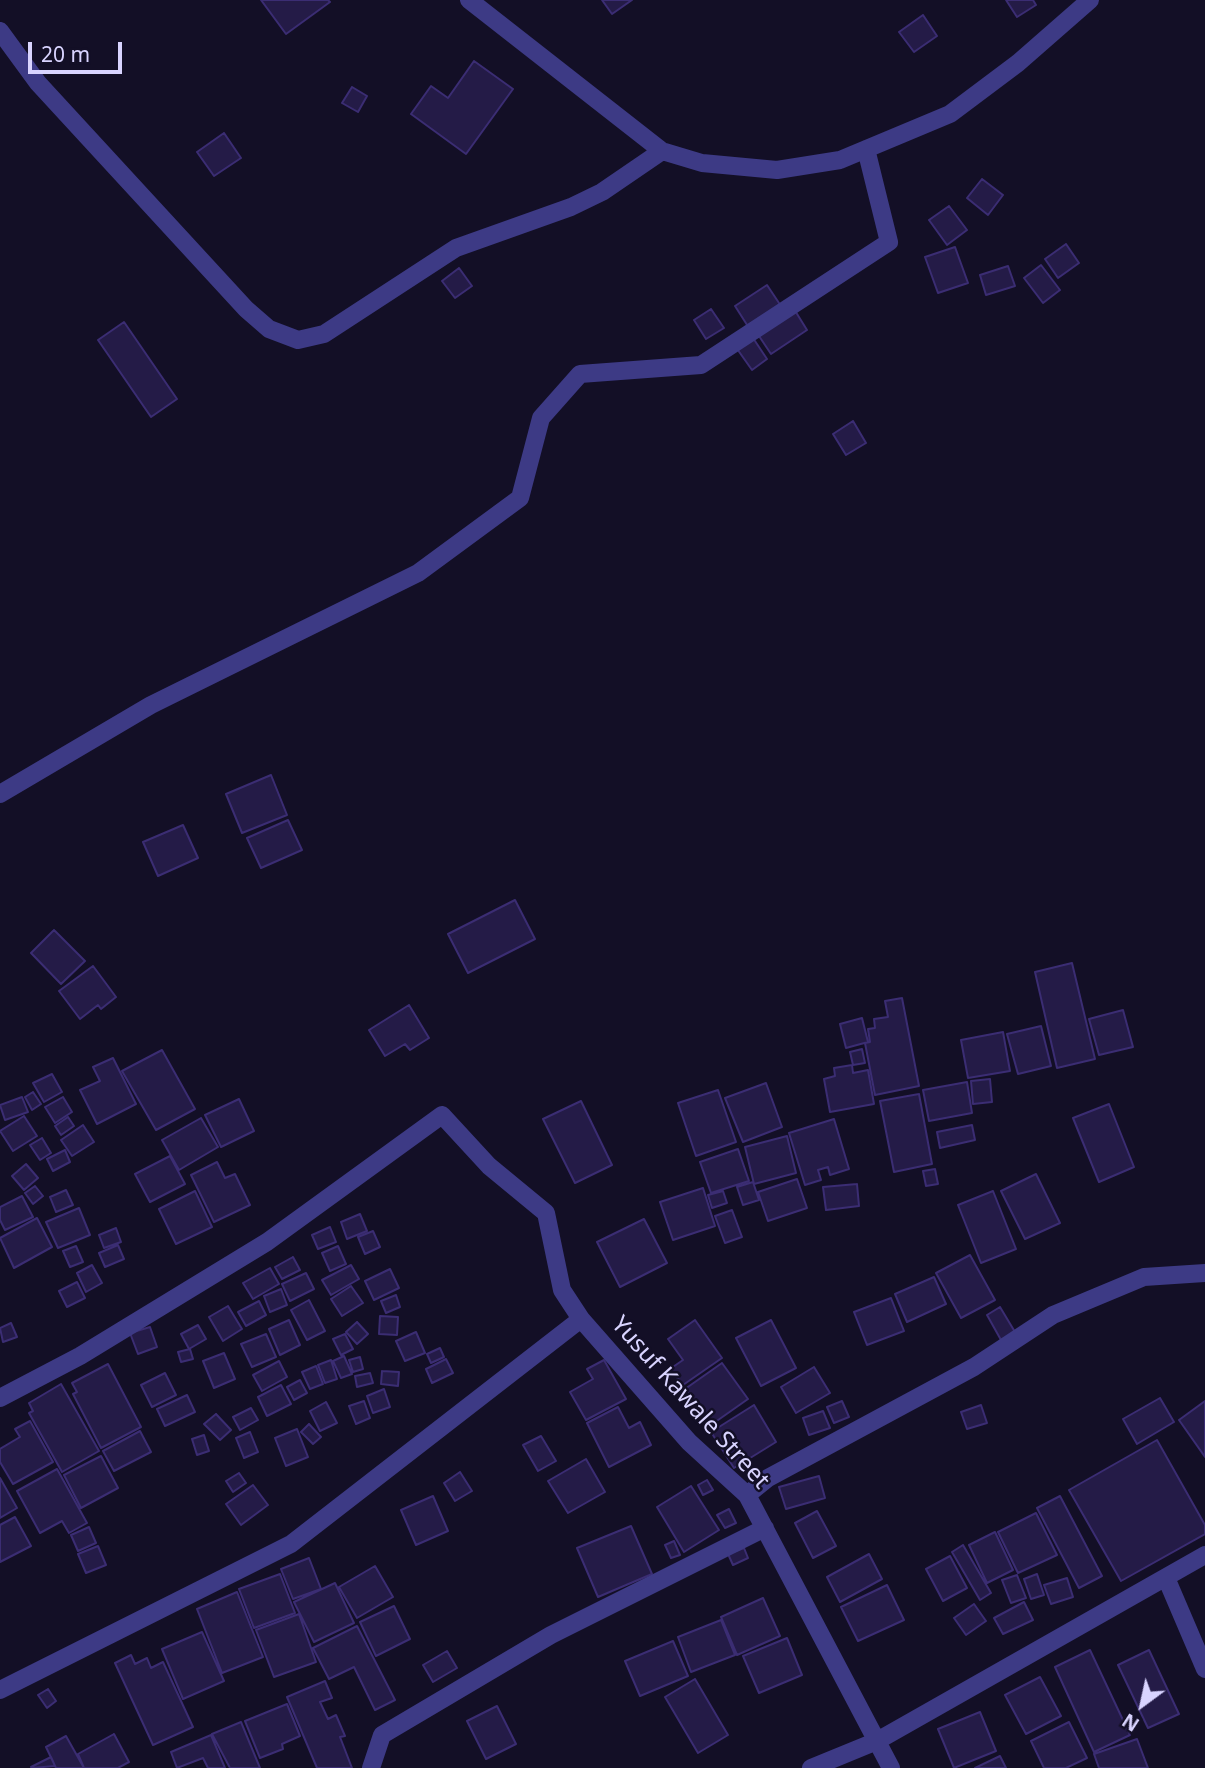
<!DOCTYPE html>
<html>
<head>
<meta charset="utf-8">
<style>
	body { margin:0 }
	#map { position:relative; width:1205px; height:1768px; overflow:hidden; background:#130f26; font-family:"Noto Sans",sans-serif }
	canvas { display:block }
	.north { position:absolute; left:1107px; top:1670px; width:70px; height:70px; -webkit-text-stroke:5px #130f26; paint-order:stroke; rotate:213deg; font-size:19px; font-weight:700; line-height:28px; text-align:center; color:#d9d4ff }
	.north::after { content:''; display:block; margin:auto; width:24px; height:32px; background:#d9d4ff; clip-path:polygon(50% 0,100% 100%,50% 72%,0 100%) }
	.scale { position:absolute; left:28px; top:42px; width:94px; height:32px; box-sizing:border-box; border:4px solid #d9d4ff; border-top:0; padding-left:9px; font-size:21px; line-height:24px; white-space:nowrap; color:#d9d4ff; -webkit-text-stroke:5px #130f26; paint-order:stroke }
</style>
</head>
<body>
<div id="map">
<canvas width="1205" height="1768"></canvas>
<div class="north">N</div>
<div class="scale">20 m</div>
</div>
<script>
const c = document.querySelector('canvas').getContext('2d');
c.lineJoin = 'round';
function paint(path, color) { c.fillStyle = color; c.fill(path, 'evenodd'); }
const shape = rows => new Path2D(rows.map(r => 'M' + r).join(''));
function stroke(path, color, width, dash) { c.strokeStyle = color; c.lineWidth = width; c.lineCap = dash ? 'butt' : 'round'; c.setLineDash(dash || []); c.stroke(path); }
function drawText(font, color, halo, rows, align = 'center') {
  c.font = font + ' "Noto Sans",sans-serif'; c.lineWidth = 5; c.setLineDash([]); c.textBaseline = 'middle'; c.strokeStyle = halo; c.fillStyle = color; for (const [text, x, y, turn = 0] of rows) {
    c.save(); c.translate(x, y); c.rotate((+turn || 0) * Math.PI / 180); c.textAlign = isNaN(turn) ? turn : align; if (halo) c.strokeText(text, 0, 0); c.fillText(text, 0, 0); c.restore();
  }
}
const building = shape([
	[261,0,328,0,330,2,286,34,261,0],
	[602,0,632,0,612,14,602,0],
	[1006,0,1033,0,1036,5,1017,17,1006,0],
	[923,15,937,36,914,52,899,32,923,15],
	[474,61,513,89,466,154,411,114,431,86,448,98,474,61],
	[352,87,367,96,358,112,342,103,352,87],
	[224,133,241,158,214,176,197,152,224,133],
	[982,179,1003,195,988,215,967,198,982,179],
	[949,206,967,230,947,245,929,220,949,206],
	[1066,244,1079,263,1058,278,1045,259,1066,244],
	[955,247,968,283,938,293,925,257,955,247],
	[1041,265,1060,290,1043,303,1024,278,1041,265],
	[1008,266,1015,286,986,295,980,275,1008,266],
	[459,268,472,286,455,298,442,281,459,268],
	[767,285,781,306,749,328,735,306,767,285],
	[711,309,724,328,706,339,694,320,711,309],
	[794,309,807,330,771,354,757,333,794,309],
	[124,322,177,399,151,417,98,340,124,322],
	[751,335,767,359,752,370,735,346,751,335],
	[853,421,866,443,846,455,833,434,853,421],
	[271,775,287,815,242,833,226,794,271,775],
	[288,820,302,850,261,868,247,838,288,820],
	[183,825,198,858,158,876,143,842,183,825],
	[515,900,535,939,468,973,448,934,515,900],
	[54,930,85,961,61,984,31,953,54,930],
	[1072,963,1095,1059,1057,1068,1035,972,1072,963],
	[93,966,116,997,101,1009,98,1005,80,1019,59,991,93,966],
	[902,998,919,1086,875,1095,865,1043,870,1042,868,1029,875,1028,874,1019,888,1017,885,1001,902,998],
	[409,1005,429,1038,410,1050,405,1044,385,1056,369,1030,409,1005],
	[1123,1010,1133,1047,1099,1055,1089,1019,1123,1010],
	[862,1018,868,1042,846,1048,840,1024,862,1018],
	[1041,1026,1051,1066,1018,1074,1007,1034,1041,1026],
	[1003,1032,1010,1071,968,1078,961,1040,1003,1032],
	[862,1049,865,1063,853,1065,850,1052,862,1049],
	[162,1050,195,1109,156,1130,122,1071,162,1050],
	[113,1058,136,1104,97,1124,80,1090,100,1081,93,1067,113,1058],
	[852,1065,853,1073,868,1070,874,1104,830,1112,824,1079,835,1076,834,1068,852,1065],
	[52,1074,62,1092,44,1102,33,1083,52,1074],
	[990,1079,992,1102,973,1104,971,1081,990,1079],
	[967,1082,972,1113,929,1121,923,1090,967,1082],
	[766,1083,782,1127,743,1142,725,1098,766,1083],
	[718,1090,736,1142,696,1156,678,1103,718,1090],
	[33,1092,41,1104,32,1110,25,1097,33,1092],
	[919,1094,932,1164,894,1172,880,1101,919,1094],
	[22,1097,28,1112,5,1120,0,1105,22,1097],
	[63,1097,72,1112,55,1123,45,1107,63,1097],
	[239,1099,254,1131,221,1147,205,1115,239,1099],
	[581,1101,612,1165,575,1183,543,1119,581,1101],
	[1109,1104,1134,1167,1099,1182,1073,1118,1109,1104],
	[24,1116,37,1136,13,1151,0,1131,24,1116],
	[68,1117,74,1126,61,1135,55,1126,68,1117],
	[201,1118,218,1147,179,1170,162,1140,201,1118],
	[834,1119,849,1169,830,1175,828,1167,818,1170,821,1180,805,1185,789,1133,834,1119],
	[83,1125,94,1142,72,1156,61,1140,83,1125],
	[972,1125,975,1140,940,1148,937,1132,972,1125],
	[787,1136,796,1173,754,1184,745,1147,787,1136],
	[42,1138,51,1153,40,1160,30,1145,42,1138],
	[738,1149,749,1181,711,1193,700,1162,738,1149],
	[65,1150,70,1162,53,1171,47,1159,65,1150],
	[170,1156,185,1184,150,1202,135,1174,170,1156],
	[217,1162,225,1178,235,1174,250,1205,214,1222,191,1175,217,1162],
	[26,1164,38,1178,24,1190,12,1176,26,1164],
	[935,1169,938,1184,926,1186,923,1171,935,1169],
	[1036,1174,1060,1223,1025,1239,1001,1191,1036,1174],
	[797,1179,807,1208,768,1221,758,1192,797,1179],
	[753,1182,759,1200,743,1205,737,1187,753,1182],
	[857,1184,859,1206,826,1210,823,1187,857,1184],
	[35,1186,43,1196,33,1204,25,1193,35,1186],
	[703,1188,715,1226,673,1240,660,1202,703,1188],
	[66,1190,73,1205,56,1212,50,1197,66,1190],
	[195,1191,212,1227,176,1244,159,1209,195,1191],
	[723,1191,727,1203,712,1208,708,1195,723,1191],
	[993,1191,1016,1249,981,1263,958,1205,993,1191],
	[22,1196,33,1217,5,1230,0,1220,0,1207,22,1196],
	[79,1208,90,1235,58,1248,46,1222,79,1208],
	[732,1210,742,1237,725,1243,715,1216,732,1210],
	[360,1214,367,1231,347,1239,341,1222,360,1214],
	[37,1218,52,1247,14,1268,0,1238,37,1218],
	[644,1219,667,1263,620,1287,597,1242,644,1219],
	[330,1227,336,1242,318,1249,312,1235,330,1227],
	[116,1228,121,1242,104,1248,99,1235,116,1228],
	[373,1231,380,1247,365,1254,358,1237,373,1231],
	[118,1245,124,1259,105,1267,99,1253,118,1245],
	[76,1246,83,1262,70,1267,63,1251,76,1246],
	[338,1246,346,1264,330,1271,322,1253,338,1246],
	[970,1255,995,1300,961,1318,936,1273,970,1255],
	[293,1257,300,1270,282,1279,275,1267,293,1257],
	[92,1265,102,1283,86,1292,77,1273,92,1265],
	[351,1265,359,1279,331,1295,322,1280,351,1265],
	[270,1268,279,1284,253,1299,243,1283,270,1268],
	[390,1269,399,1288,374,1300,365,1281,390,1269],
	[306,1273,314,1289,290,1301,282,1284,306,1273],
	[934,1277,946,1304,907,1322,895,1294,934,1277],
	[77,1282,85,1298,67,1307,59,1291,77,1282],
	[351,1286,363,1303,342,1316,331,1299,351,1286],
	[281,1289,287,1305,270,1312,264,1296,281,1289],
	[396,1295,400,1307,386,1313,381,1301,396,1295],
	[891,1298,904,1331,867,1345,854,1312,891,1298],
	[309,1300,325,1331,307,1340,291,1310,309,1300],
	[259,1301,266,1315,246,1326,238,1312,259,1301],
	[228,1306,242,1329,223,1341,209,1317,228,1306],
	[1000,1307,1015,1332,1001,1340,987,1315,1000,1307],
	[380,1316,398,1317,397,1335,379,1334,380,1316],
	[289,1320,300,1345,280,1355,269,1329,289,1320],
	[695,1320,722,1358,683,1385,670,1369,683,1360,668,1339,695,1320],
	[771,1320,796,1368,761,1386,736,1338,771,1320],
	[357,1322,368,1334,357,1344,346,1332,357,1322],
	[11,1323,17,1337,3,1342,0,1328,11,1323],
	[198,1325,206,1339,189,1349,181,1334,198,1325],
	[150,1327,157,1347,138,1354,130,1333,150,1327],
	[416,1332,425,1353,405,1361,396,1341,416,1332],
	[266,1334,276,1357,252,1367,241,1344,266,1334],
	[345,1334,353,1349,341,1355,333,1339,345,1334],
	[440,1348,444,1357,431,1363,427,1354,440,1348],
	[190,1349,193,1359,181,1362,178,1352,190,1349],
	[224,1353,235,1379,214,1388,203,1361,224,1353],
	[344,1356,352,1374,341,1378,333,1361,344,1356],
	[360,1357,363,1369,353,1372,349,1360,360,1357],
	[446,1359,453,1373,432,1383,426,1369,446,1359],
	[331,1360,337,1379,325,1383,318,1365,331,1360],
	[604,1360,626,1399,586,1420,570,1392,593,1379,587,1369,604,1360],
	[279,1361,287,1377,262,1391,253,1375,279,1361],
	[722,1363,748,1399,711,1425,685,1389,722,1363],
	[108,1364,141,1427,101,1448,73,1394,77,1392,72,1383,108,1364],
	[316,1366,323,1384,310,1389,302,1372,316,1366],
	[814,1367,830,1393,796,1413,781,1387,814,1367],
	[382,1371,399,1372,398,1386,381,1384,382,1371],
	[165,1373,176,1395,152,1407,141,1385,165,1373],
	[370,1373,373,1383,357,1387,355,1376,370,1373],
	[300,1380,307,1393,294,1400,287,1387,300,1380],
	[61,1384,99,1451,62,1472,29,1413,33,1411,29,1403,61,1384],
	[281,1385,291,1404,267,1416,258,1397,281,1385],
	[384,1389,390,1407,373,1413,367,1396,384,1389],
	[187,1395,195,1412,165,1426,157,1409,187,1395],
	[1160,1398,1174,1422,1137,1444,1123,1419,1160,1398],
	[364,1401,370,1418,356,1424,349,1406,364,1401],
	[842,1401,849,1417,834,1423,827,1407,842,1401],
	[1205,1401,1205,1457,1179,1420,1205,1401],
	[326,1402,337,1423,320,1431,310,1411,326,1402],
	[754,1405,776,1442,734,1468,711,1432,754,1405],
	[981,1405,987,1423,967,1429,961,1412,981,1405],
	[618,1407,629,1428,640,1422,651,1445,609,1467,587,1423,618,1407],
	[251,1408,258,1420,240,1430,233,1417,251,1408],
	[823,1411,830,1428,809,1435,803,1418,823,1411],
	[216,1414,231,1430,220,1440,204,1424,216,1414],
	[30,1421,53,1462,13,1484,0,1462,0,1449,20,1437,15,1429,30,1421],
	[309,1424,321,1437,313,1444,301,1432,309,1424],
	[297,1429,308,1457,286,1466,275,1438,297,1429],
	[140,1431,151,1452,114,1471,103,1451,140,1431],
	[250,1432,258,1452,244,1458,236,1438,250,1432],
	[204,1435,209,1451,197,1455,192,1439,204,1435],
	[541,1436,556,1461,538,1471,523,1445,541,1436],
	[1157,1440,1205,1525,1205,1534,1121,1581,1069,1490,1157,1440],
	[101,1456,118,1488,81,1508,64,1475,101,1456],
	[586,1459,605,1492,568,1513,548,1481,586,1459],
	[57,1469,87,1523,69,1533,62,1521,40,1533,17,1491,57,1469],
	[460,1472,472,1491,455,1501,444,1483,460,1472],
	[239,1473,246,1483,233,1492,226,1481,239,1473],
	[819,1476,825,1498,786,1509,779,1487,819,1476],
	[0,1478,17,1508,0,1518,0,1478],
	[707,1480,713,1490,703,1495,698,1485,707,1480],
	[253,1485,268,1505,241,1525,226,1504,253,1485],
	[691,1486,719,1530,684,1552,657,1507,691,1486],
	[433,1496,448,1531,416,1545,401,1510,433,1496],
	[1060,1496,1102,1576,1079,1588,1037,1508,1060,1496],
	[729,1509,736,1523,725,1528,717,1515,729,1509],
	[817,1511,836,1546,813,1558,795,1523,817,1511],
	[1036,1513,1057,1555,1018,1573,998,1532,1036,1513],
	[15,1517,31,1546,0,1562,0,1525,15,1517],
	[631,1526,652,1574,598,1597,577,1548,631,1526],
	[89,1527,96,1543,78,1551,71,1535,89,1527],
	[995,1532,1013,1570,987,1583,969,1545,995,1532],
	[674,1541,680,1555,671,1558,665,1545,674,1541],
	[963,1545,991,1593,980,1600,952,1552,963,1545],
	[98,1546,106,1565,86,1573,78,1554,98,1546],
	[744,1548,748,1558,733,1565,728,1554,744,1548],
	[869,1554,882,1579,840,1602,827,1577,869,1554],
	[950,1556,967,1588,943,1601,926,1569,950,1556],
	[309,1558,321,1589,293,1599,281,1569,309,1558],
	[375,1566,393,1597,357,1618,339,1587,375,1566],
	[280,1574,295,1613,254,1628,239,1589,280,1574],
	[1037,1574,1044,1595,1031,1599,1024,1579,1037,1574],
	[1017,1575,1026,1598,1011,1603,1002,1580,1017,1575],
	[1067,1578,1073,1597,1051,1604,1044,1585,1067,1578],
	[335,1583,354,1623,314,1642,294,1602,335,1583],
	[887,1585,904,1620,858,1641,841,1607,887,1585],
	[237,1592,263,1657,222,1673,197,1609,237,1592],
	[763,1598,780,1636,737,1655,721,1617,763,1598],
	[1024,1602,1033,1620,1003,1634,994,1618,1024,1602],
	[974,1604,986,1621,966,1635,954,1618,974,1604],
	[394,1606,410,1639,376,1656,360,1622,394,1606],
	[299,1614,316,1662,274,1677,256,1630,299,1614],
	[721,1620,735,1655,691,1672,678,1637,721,1620],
	[357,1626,395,1700,375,1710,354,1667,329,1679,313,1648,357,1626],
	[202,1632,224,1681,183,1699,162,1649,202,1632],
	[787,1638,802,1675,759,1693,743,1656,787,1638],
	[673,1641,688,1676,640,1696,625,1661,673,1641],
	[1090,1650,1130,1735,1094,1752,1055,1667,1090,1650],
	[1149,1650,1179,1714,1148,1728,1118,1665,1149,1650],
	[447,1651,457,1668,433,1682,423,1665,447,1651],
	[131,1655,135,1664,147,1658,151,1668,163,1662,193,1727,153,1745,115,1663,131,1655],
	[1040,1677,1061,1716,1026,1734,1005,1695,1040,1677],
	[695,1679,728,1735,698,1753,665,1697,695,1679],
	[325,1681,332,1698,320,1702,328,1719,336,1715,345,1736,340,1737,352,1768,317,1768,287,1697,325,1681],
	[48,1689,56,1701,47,1708,38,1695,48,1689],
	[287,1704,300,1736,282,1744,283,1749,260,1758,245,1721,287,1704],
	[497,1706,516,1744,486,1759,467,1721,497,1706],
	[980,1712,996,1751,954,1768,938,1729,980,1712],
	[241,1722,260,1768,230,1768,212,1734,241,1722],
	[1069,1722,1087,1758,1066,1768,1044,1768,1031,1741,1069,1722],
	[114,1734,129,1762,118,1768,84,1768,78,1754,114,1734],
	[211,1735,225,1768,208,1768,203,1758,177,1768,171,1752,211,1735],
	[66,1736,84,1768,56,1768,46,1747,66,1736],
	[1137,1739,1148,1768,1099,1768,1094,1754,1137,1739],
	[1000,1756,1006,1768,975,1768,1000,1756],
	[51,1757,55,1766,32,1768,31,1767,51,1757]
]);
paint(building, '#241b47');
stroke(building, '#3b2d73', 2);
stroke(shape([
	[469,0,662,151,702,163,777,170,840,160,950,114,1018,63,1090,0],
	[0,31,38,83,246,309,269,329,298,340,324,334,456,248,571,207,602,192,662,151],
	[0,794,151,705,418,573,520,498,541,418,580,374,701,365,889,242,866,149],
	[0,1398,80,1356,267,1242,442,1115,489,1166,546,1213,562,1290,581,1319,689,1442,747,1495,891,1768],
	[747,1495,768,1478,974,1367,1053,1315,1144,1277,1205,1273],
	[1167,1580,1205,1669],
	[0,1690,291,1544,581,1319],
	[371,1768,382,1735,551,1635,765,1528],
	[811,1768,877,1741,1205,1555]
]), '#3d3a85', 18);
drawText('24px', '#d9d4ff', '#130f26', [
	["Yusuf Kawale Street",690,1403,48]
]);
</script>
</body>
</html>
